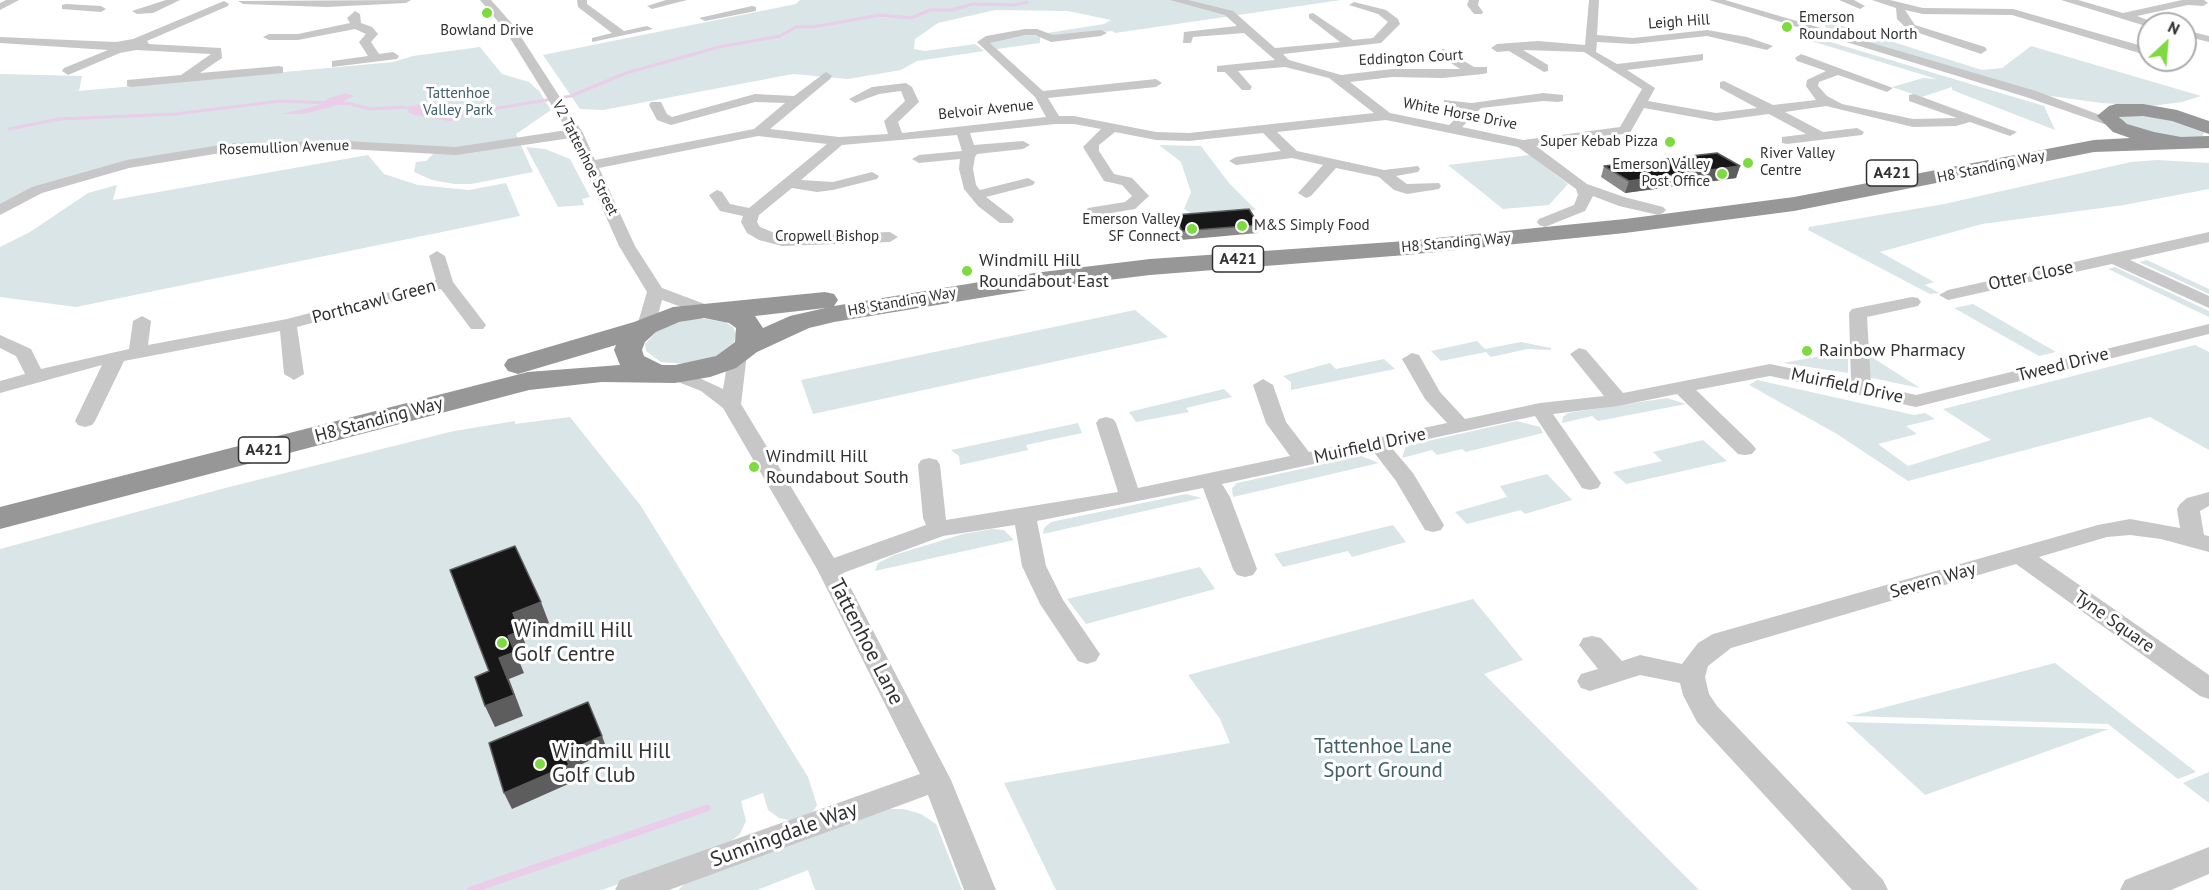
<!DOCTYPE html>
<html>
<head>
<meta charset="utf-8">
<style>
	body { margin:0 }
	#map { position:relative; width:2209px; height:890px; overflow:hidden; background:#fff; font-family:"PT Sans",sans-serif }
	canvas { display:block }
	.north { position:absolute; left:2137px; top:12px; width:60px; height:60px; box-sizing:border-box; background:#fff; border:2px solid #acacac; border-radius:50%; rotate:26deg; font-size:16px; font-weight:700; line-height:24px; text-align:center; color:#303030 }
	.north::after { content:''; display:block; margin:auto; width:21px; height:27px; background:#7dda3f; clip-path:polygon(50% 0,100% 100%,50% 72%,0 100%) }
</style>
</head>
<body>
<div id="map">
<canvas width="2209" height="890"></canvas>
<div class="north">N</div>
</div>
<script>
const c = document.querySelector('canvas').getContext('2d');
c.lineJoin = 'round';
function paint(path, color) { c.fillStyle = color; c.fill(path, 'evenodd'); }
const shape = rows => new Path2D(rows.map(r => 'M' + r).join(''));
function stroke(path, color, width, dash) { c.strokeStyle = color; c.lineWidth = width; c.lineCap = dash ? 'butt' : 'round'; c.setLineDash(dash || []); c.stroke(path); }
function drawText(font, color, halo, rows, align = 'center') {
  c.font = font + ' "PT Sans",sans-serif'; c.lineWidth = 6; c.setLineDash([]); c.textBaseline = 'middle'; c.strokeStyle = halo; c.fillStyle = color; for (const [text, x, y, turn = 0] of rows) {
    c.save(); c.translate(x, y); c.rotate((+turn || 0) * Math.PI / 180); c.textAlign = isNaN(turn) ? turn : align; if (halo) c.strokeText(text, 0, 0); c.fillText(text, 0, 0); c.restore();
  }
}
paint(shape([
	[800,0,1341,0,1115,33,1112,31,1054,37,1047,33,1104,24,1111,20,1068,11,995,10,938,23,915,39,914,49,925,51,975,44,984,51,917,61,901,70,848,79,793,74,603,110,580,109,543,55,796,4],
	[1823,20,1982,70,2002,68,2031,46,2201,96,2182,102,2152,106,2101,103,2044,95,1827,31],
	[1030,34,1040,37,1040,43,997,49,990,43,1009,36],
	[1807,35,2044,106,2055,130,1952,90,1952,87,1922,97,1892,87,1923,78,1937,79,1798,37],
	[480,47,502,74,529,82,539,91,551,110,516,134,533,172,471,184,454,184,432,180,414,172,416,162,426,161,436,151,346,145,233,147,127,164,37,190,0,210,0,74,82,76,79,91,393,62,413,56],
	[2149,113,2202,129,2204,133,2202,137,2183,139,2141,131,2123,122,2120,118,2123,115],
	[1159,145,1201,146,1229,183,1256,210,1195,216,1184,209,1191,192,1181,162],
	[526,147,545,149,570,159,590,197,582,199,584,205,558,207],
	[368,155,384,174,418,185,469,190,506,183,520,216,76,307,0,297,0,247,30,232,88,193,117,185,113,200],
	[1530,155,1568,184,1549,205,1503,209,1448,165],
	[2157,160,2209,163,2209,189,2124,205,1982,224,1880,252,1934,282,1925,285,1939,293,1930,294,1808,230,1809,227,1944,204,2131,162],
	[2147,260,2209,289,2209,294,2139,262],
	[2115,267,2209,311,2209,317,2108,269],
	[1973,304,2056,352,2039,356,1954,308],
	[1135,310,1168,337,813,414,801,380],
	[699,318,725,322,733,327,736,334,734,342,716,356,688,364,661,362,646,351,645,344,658,330,670,324],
	[1477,341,1485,349,1521,342,1551,348,1551,350,1527,349,1491,357,1486,352,1441,361,1431,351],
	[2195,345,2209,352,2209,450,2150,417,1908,481,1837,434,1749,385,1757,380,1914,415,1925,413,1935,419,1906,426,1917,434,1878,444,1908,466,1991,440,1943,409],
	[1848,351,1848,373,1783,363],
	[1867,354,1920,388,1867,377],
	[1384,359,1395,369,1291,390,1291,382,1283,376,1330,363,1336,369],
	[1224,389,1232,397,1186,408,1189,412,1136,422,1129,412],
	[1667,398,1686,404,1598,421,1592,416,1562,423,1563,417,1568,413],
	[570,417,641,506,808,777,817,805,811,814,794,821,779,818,768,810,763,793,741,801,746,821,740,834,726,845,602,890,0,890,0,549,229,487,454,431,515,421,515,424],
	[1517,421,1540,427,1543,433,1466,452,1462,449,1437,455,1432,450,1402,458,1406,446],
	[1078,423,1082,433,1026,445,1028,450,960,465,959,456,951,450],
	[1703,440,1727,461,1626,484,1613,472,1662,461,1653,452],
	[1361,456,1379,463,1233,497,1232,488,1237,483],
	[1547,474,1572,500,1525,514,1521,510,1467,524,1455,512,1507,497,1500,486],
	[1186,494,1202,498,1043,534,1044,528,1051,522],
	[1393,525,1406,542,1352,557,1348,551,1283,567,1274,554],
	[992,529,1004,530,1014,540,875,571,878,563,894,555,963,534],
	[1200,567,1215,589,1086,624,1067,599],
	[1473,599,1523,660,1484,674,1699,890,1056,890,1004,783,1230,743,1220,719,1188,675],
	[2055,663,2196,772,2178,779,2108,724,1851,716],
	[1846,722,2109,729,1925,795],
	[2209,772,2209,803,2183,783],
	[886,809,904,809,921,814,936,824,962,890,815,890,808,870,757,890,678,890,687,882]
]), '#d9e5e7');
paint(shape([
	[346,93,354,96,334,106,303,114,282,114,320,105,329,98],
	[438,103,459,104,481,109,479,112,465,115,457,120,449,121,415,115,408,112,409,110,404,107]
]), '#eacde9');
stroke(shape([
	[480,111,571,96,626,73,719,47,780,36,796,27,813,27,880,15,911,18,930,10,952,10,972,4,1014,5,1027,2],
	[9,129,59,119,175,114,281,101,351,104,370,109,404,107]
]), '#eacde9', 3);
stroke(shape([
	[471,890,707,808]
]), '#eacde9', 7);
paint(shape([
	[6,0,19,0,0,10,0,3,6,0],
	[166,0,180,0,153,13,137,14,132,11,166,0],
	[411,0,406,3,327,7,243,4,238,1,411,0],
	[480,0,491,0,514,26,583,133,595,160,754,129,785,103,755,102,671,125,657,120,649,105,651,102,661,102,667,114,672,117,755,94,794,96,826,72,832,76,830,79,770,129,839,137,888,134,884,121,905,101,901,91,879,94,855,103,849,99,872,87,906,83,912,87,919,102,898,122,902,133,1046,117,1035,97,977,42,986,36,1025,29,1037,29,1053,35,1101,30,1107,33,1101,36,1051,42,1035,35,1025,35,990,43,1043,91,1156,79,1162,83,1156,87,1048,98,1059,116,1074,116,1156,132,1189,133,1374,113,1329,78,1285,67,1238,71,1252,87,1250,90,1242,90,1225,72,1217,72,1217,66,1275,60,1244,33,1193,37,1191,43,1183,43,1184,32,1237,26,1225,15,1170,0,1188,0,1233,11,1275,48,1340,42,1309,18,1309,14,1313,13,1353,40,1373,38,1388,22,1378,14,1349,5,1354,2,1386,10,1398,19,1400,24,1381,43,1283,54,1289,60,1341,75,1392,69,1460,69,1440,56,1440,50,1444,49,1474,67,1487,67,1487,73,1483,74,1443,78,1392,77,1350,82,1390,113,1449,125,1465,110,1444,106,1444,100,1472,103,1543,93,1563,95,1563,101,1558,102,1543,101,1481,108,1462,127,1523,140,1620,127,1642,89,1584,52,1523,50,1548,65,1548,71,1544,72,1509,51,1497,52,1491,48,1497,44,1538,41,1585,45,1589,0,1599,0,1597,35,1633,38,1707,30,1747,37,1773,46,1767,50,1707,36,1633,44,1597,42,1596,52,1617,64,1703,54,1703,60,1699,61,1627,70,1655,88,1648,101,1716,113,1757,108,1720,88,1720,82,1724,81,1773,105,1816,100,1806,86,1807,80,1826,71,1797,61,1795,58,1801,54,1893,88,1887,92,1838,75,1819,82,1818,86,1827,96,1842,104,1913,119,1957,118,1909,101,1909,95,1914,94,2017,132,2010,136,1970,122,1956,126,1913,127,1826,106,1785,112,1823,132,1857,128,1864,132,1862,135,1787,144,1782,143,1782,137,1806,134,1769,114,1716,121,1644,108,1630,133,1536,146,1587,184,1624,197,1663,207,1666,210,1663,213,1658,215,1619,206,1593,196,1585,211,1545,227,1539,225,1537,222,1539,219,1574,205,1578,195,1576,189,1518,147,1386,120,1277,132,1297,151,1384,170,1418,166,1420,169,1418,172,1396,176,1407,184,1439,183,1441,186,1439,189,1407,194,1394,190,1379,177,1336,168,1311,196,1306,198,1298,193,1323,165,1292,158,1236,165,1229,161,1236,157,1281,151,1263,133,1189,141,1156,140,1115,132,1099,145,1099,151,1114,174,1132,178,1149,196,1135,209,1094,216,1086,211,1088,208,1125,202,1132,196,1122,185,1104,181,1083,147,1101,129,1074,124,1055,124,970,133,974,145,1023,141,1030,145,1023,149,977,154,975,157,973,169,976,185,980,190,1028,178,1035,182,1033,185,986,197,1012,217,1014,220,1012,223,1000,223,978,206,964,189,959,169,960,159,919,163,912,159,919,155,962,151,957,135,842,145,801,180,833,182,872,172,879,176,877,179,833,190,817,192,792,188,759,215,757,222,760,227,782,236,890,232,898,237,890,242,782,246,759,240,747,233,741,222,743,216,720,211,709,195,717,190,722,192,730,204,749,208,827,144,758,136,599,168,635,246,662,288,710,306,713,310,704,315,662,300,655,326,646,331,637,326,647,292,619,246,571,138,456,155,346,149,233,151,129,168,42,193,0,215,0,204,32,187,127,160,233,143,346,141,456,147,567,130,505,30,480,0],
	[577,0,587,0,587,4,624,31,647,26,653,29,592,42,592,38,612,33,578,7,577,0],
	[666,0,687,0,652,9,647,6,666,0],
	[1469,0,1479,0,1478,5,1483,12,1482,14,1474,14,1467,5,1469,0],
	[1709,0,1725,0,2036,91,2116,121,2114,124,2104,124,2026,97,1709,0],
	[1839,0,1854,0,1865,6,1860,9,1839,0],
	[1872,0,1890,0,1923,8,2013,9,2149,48,2149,56,2012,15,1923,14,1905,10,1915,25,1985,47,1987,50,1981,54,1907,29,1897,19,1896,8,1872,0],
	[2061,0,2078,0,2123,13,2182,0,2204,0,2208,3,2203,6,2188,5,2137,16,2158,24,2149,24,2149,27,2061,0],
	[224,1,229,4,228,6,147,41,149,44,221,48,222,58,200,73,279,66,283,67,283,73,131,87,127,86,127,80,181,75,211,54,136,50,120,53,68,75,62,71,64,68,108,50,0,43,0,37,116,42,133,39,224,1],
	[66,4,101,6,106,9,101,12,62,9,62,5,66,4],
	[752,6,756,7,756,11,705,21,699,18,752,6],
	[355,11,360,14,361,23,372,27,378,34,371,42,379,54,393,52,399,56,397,59,332,67,332,61,368,56,359,42,366,34,355,29,298,40,269,40,263,37,269,34,298,34,350,23,347,18,355,11],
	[2185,30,2209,36,2209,42,2185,36,2185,30],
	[2209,232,2209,242,2130,260,2209,296,2209,308,2112,264,1948,300,1939,295,1948,290,2209,232],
	[437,251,445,256,453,282,486,325,483,329,471,329,441,289,297,327,304,374,294,380,284,374,280,331,124,361,95,421,92,425,85,427,78,425,75,421,102,365,0,393,0,381,25,374,16,356,0,348,0,335,31,349,41,369,129,349,133,321,142,316,151,321,148,345,287,319,436,280,429,256,437,251],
	[1912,297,1918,298,1921,302,1918,306,1867,317,1871,385,1916,395,2209,324,2209,334,1916,407,1770,376,1696,390,1752,444,1756,449,1752,454,1745,455,1738,454,1677,394,1618,406,1553,414,1601,483,1598,488,1590,490,1582,488,1535,416,1391,447,1413,473,1444,525,1441,530,1433,532,1425,530,1396,481,1373,451,1222,484,1230,497,1257,569,1253,575,1245,577,1237,575,1233,569,1203,488,1037,521,1046,566,1063,600,1100,654,1096,661,1087,664,1078,661,1040,604,1022,566,1015,525,943,536,843,573,951,780,996,890,964,890,928,795,669,890,615,890,620,880,920,774,817,569,723,408,701,391,668,378,665,374,668,370,682,370,723,389,729,354,731,350,745,350,747,354,741,404,834,558,926,525,923,518,918,465,921,460,929,458,937,460,940,465,946,520,1118,492,1096,423,1099,419,1106,417,1113,419,1116,423,1138,488,1290,456,1266,423,1253,385,1263,379,1273,385,1286,422,1309,452,1447,423,1425,399,1402,359,1412,353,1419,355,1440,392,1465,419,1540,403,1604,396,1570,354,1579,348,1586,350,1623,393,1770,364,1851,381,1849,313,1852,309,1912,297],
	[2209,492,2209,506,2200,511,2204,535,2209,536,2209,552,2161,539,2130,535,2107,537,2039,557,2209,675,2209,699,2200,696,2016,564,1731,648,1708,666,1705,677,1709,694,1717,706,1883,880,1888,890,1852,890,1697,722,1683,695,1680,683,1640,675,1590,691,1581,688,1577,681,1581,674,1598,669,1579,645,1583,638,1592,636,1601,638,1622,661,1640,655,1682,664,1698,643,1713,634,2098,525,2130,519,2180,528,2177,509,2180,504,2187,498,2209,492],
	[2209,847,2209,874,2171,890,2120,890,2125,880,2209,847]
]), '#c7c7c7');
paint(shape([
	[2116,104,2143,104,2177,110,2209,121,2209,134,2172,121,2143,116,2119,117,2127,124,2154,132,2181,137,2209,136,2209,148,2094,152,1794,211,1625,233,1406,255,1150,275,1034,289,834,322,809,328,757,352,736,368,710,377,675,383,602,382,529,390,0,529,0,507,528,372,620,365,614,350,616,345,518,374,508,371,504,365,508,359,634,322,673,307,825,292,834,294,838,300,834,306,825,308,755,316,763,328,790,316,834,306,1034,273,1150,259,1406,241,1625,219,1794,197,2094,140,2130,138,2113,132,2097,116,2109,106,2116,104],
	[704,318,729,323,736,328,735,342,716,356,675,365,662,365,644,356,642,350,645,342,656,332,679,322,704,318]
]), '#979797');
paint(shape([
	[1604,166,1740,166,1736,178,1625,193,1601,177],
	[1175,215,1259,225,1258,233,1181,240,1175,224]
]), '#8b8b8b');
paint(shape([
	[1740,166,1736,178,1625,193,1629,181],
	[541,602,549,623,521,634,513,613],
	[520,631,529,652,517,656,524,673,509,679,523,716,495,727,485,706,499,658,508,636],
	[602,736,608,752,571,769,575,781,512,809,504,793,564,753]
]), '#5d5d5d');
const building = shape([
	[1717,153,1740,166,1629,181,1604,166,1717,153],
	[1249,209,1259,225,1182,231,1175,215,1249,209],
	[515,546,541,602,513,613,520,631,508,636,515,652,499,658,514,695,485,706,475,677,489,671,450,570,515,546],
	[588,702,602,736,564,753,569,765,504,793,489,743,588,702]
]);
paint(building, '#171717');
stroke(building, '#5d5d5d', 1.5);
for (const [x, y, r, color] of [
	[487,13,6,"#7dda3f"],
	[1787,27,6,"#7dda3f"],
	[1670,142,6,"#7dda3f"],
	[1748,163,6,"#7dda3f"],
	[1722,174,6,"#7dda3f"],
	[1242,226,6,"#7dda3f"],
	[1192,229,6,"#7dda3f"],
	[967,271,6,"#7dda3f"],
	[1807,351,6,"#7dda3f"],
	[754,467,6,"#7dda3f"],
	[502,643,6,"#7dda3f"],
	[540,764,6,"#7dda3f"]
]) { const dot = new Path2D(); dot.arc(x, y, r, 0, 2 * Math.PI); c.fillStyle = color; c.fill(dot); stroke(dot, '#fff', 2); }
drawText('15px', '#303030', '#fff', [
	["Emerson",1799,18],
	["Roundabout North",1799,35],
	["Bowland Drive",487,31,"center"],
	["Super Kebab Pizza",1658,142,"right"],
	["River Valley",1760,154],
	["Centre",1760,171],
	["Emerson Valley",1710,165,"right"],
	["Post Office",1710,182,"right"],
	["Emerson Valley",1180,220,"right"],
	["SF Connect",1180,237,"right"],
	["M&S Simply Food",1254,226]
], 'left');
drawText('15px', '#303030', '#fff', [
	["Leigh Hill",1679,22,-4],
	["Eddington Court",1411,58,-3],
	["Belvoir Avenue",986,110,-6],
	["White Horse Drive",1460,114,11],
	["Rosemullion Avenue",284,148,-2],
	["V2 Tattenhoe Street",585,158,63],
	["H8 Standing Way",1991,167,-12],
	["Cropwell Bishop",827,237],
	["H8 Standing Way",1456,243,-5],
	["H8 Standing Way",902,302,-10]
]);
drawText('15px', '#406169', '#fff', [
	["Tattenhoe",458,94],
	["Valley Park",458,111]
]);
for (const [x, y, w] of [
	[1892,173,51],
	[1238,259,51],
	[264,450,51]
]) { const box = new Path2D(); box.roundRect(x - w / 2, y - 13, w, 26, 4.5); c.fillStyle = '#fff'; c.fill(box); stroke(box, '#303030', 1.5); }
drawText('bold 16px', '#303030', null, [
	["A421",1892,173],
	["A421",1238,259],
	["A421",264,450]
]);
drawText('18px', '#303030', '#fff', [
	["Windmill Hill",979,261],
	["Roundabout East",979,282],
	["Rainbow Pharmacy",1819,351],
	["Windmill Hill",766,457],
	["Roundabout South",766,478]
], 'left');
drawText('18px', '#303030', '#fff', [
	["Otter Close",2031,276,-12],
	["Porthcawl Green",374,302,-15],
	["Tweed Drive",2063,365,-14],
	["Muirfield Drive",1847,386,12],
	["H8 Standing Way",379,420,-15],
	["Muirfield Drive",1370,446,-12],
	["Severn Way",1933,581,-16],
	["Tyne Square",2114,622,35]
]);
drawText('21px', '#303030', '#fff', [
	["Windmill Hill",514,631],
	["Golf Centre",514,655],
	["Windmill Hill",552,752],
	["Golf Club",552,776]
], 'left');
drawText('21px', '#303030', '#fff', [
	["Tattenhoe Lane",866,642,63],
	["Sunningdale Way",784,835,-20]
]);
drawText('21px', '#406169', '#fff', [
	["Tattenhoe Lane",1383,747],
	["Sport Ground",1383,771]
]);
</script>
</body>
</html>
